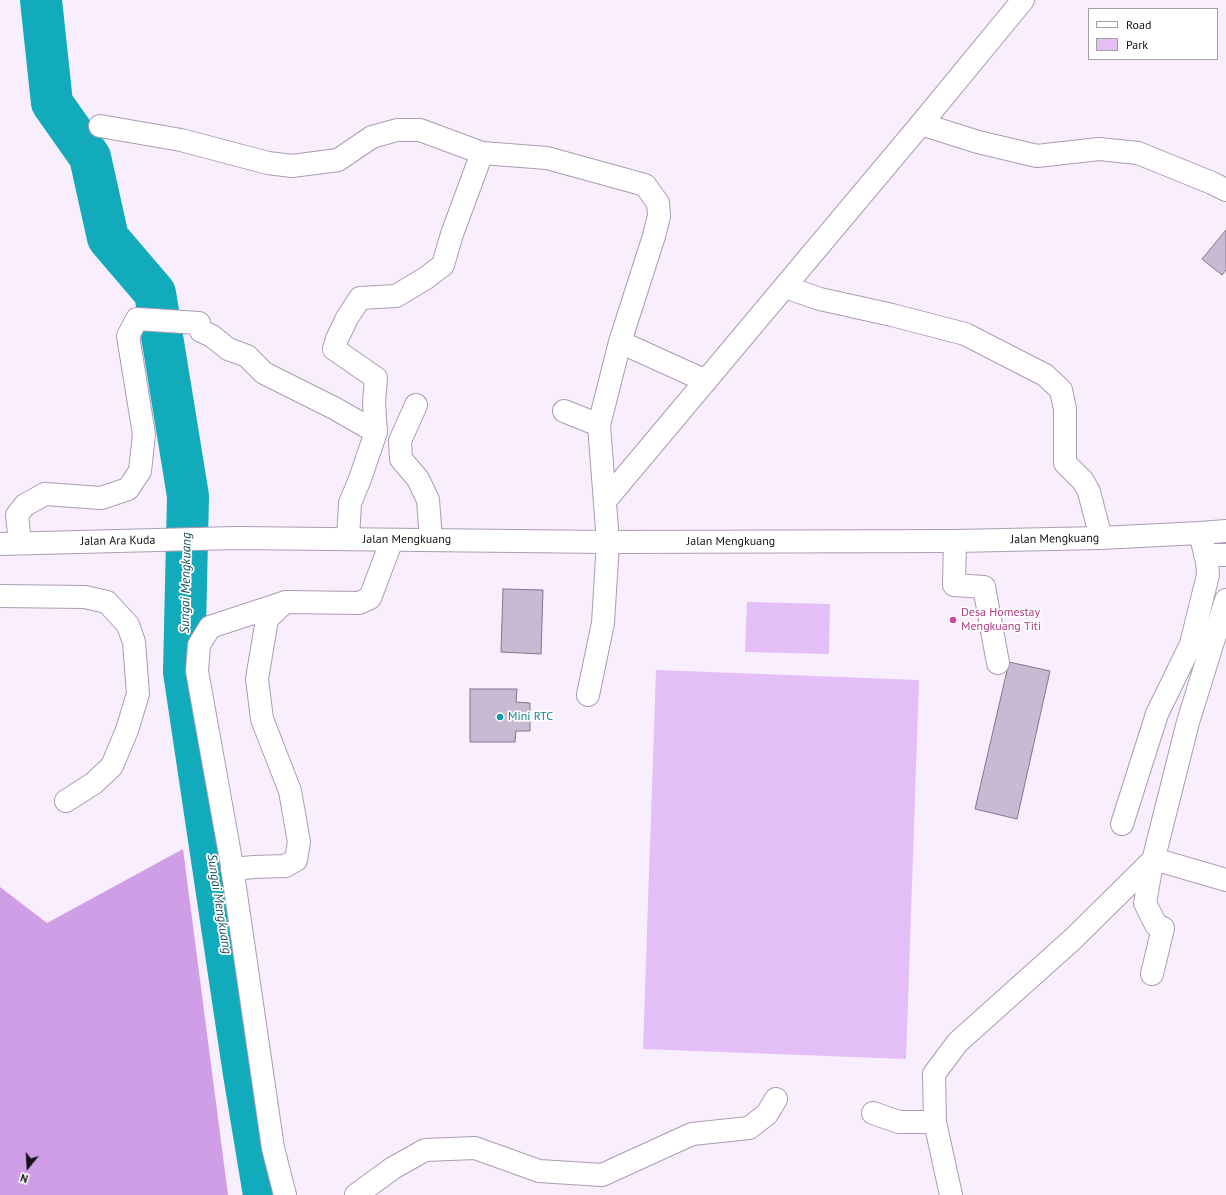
<!DOCTYPE html>
<html>
<head>
<meta charset="utf-8">
<style>
	body { margin:0 }
	#map { position:relative; width:1226px; height:1195px; overflow:hidden; background:#f8eefe; font-family:"PT Sans",sans-serif }
	canvas { display:block }
	.legend { position:absolute; left:1088px; top:8px; width:130px; height:52px; box-sizing:border-box; background:#fff; border:1px solid #a29fa3; margin:0; padding:5px 7px; list-style:none; font-size:12px; color:#161019 }
	.legend li { display:flex; align-items:center; gap:8px; height:20px }
	.legend b { width:20px; border:1px solid #a29fa3 }
	.north { position:absolute; left:8px; top:1147px; width:40px; height:40px; -webkit-text-stroke:3px #fff; paint-order:stroke; rotate:198deg; font-size:11px; font-weight:700; line-height:16px; text-align:center; color:#161019 }
	.north::after { content:''; display:block; margin:auto; width:14px; height:18px; background:#161019; clip-path:polygon(50% 0,100% 100%,50% 72%,0 100%) }
</style>
</head>
<body>
<div id="map">
<canvas width="1226" height="1195"></canvas>
<ul class="legend">
<li><b style="height:5px;background:#fff"></b>Road</li>
<li><b style="height:11px;background:#e4bef7"></b>Park</li>
</ul>
<div class="north">N</div>
</div>
<script>
const c = document.querySelector('canvas').getContext('2d');
c.lineJoin = 'round';
function paint(path, color) { c.fillStyle = color; c.fill(path, 'evenodd'); }
const shape = rows => new Path2D(rows.map(r => 'M' + r).join(''));
function stroke(path, color, width, dash) { c.strokeStyle = color; c.lineWidth = width; c.lineCap = dash ? 'butt' : 'round'; c.setLineDash(dash || []); c.stroke(path); }
function drawText(font, color, halo, rows, align = 'center') {
  c.font = font + ' "PT Sans",sans-serif'; c.lineWidth = 3.5; c.setLineDash([]); c.textBaseline = 'middle'; c.strokeStyle = halo; c.fillStyle = color; for (const [text, x, y, turn = 0] of rows) {
    c.save(); c.translate(x, y); c.rotate((+turn || 0) * Math.PI / 180); c.textAlign = isNaN(turn) ? turn : align; if (halo) c.strokeText(text, 0, 0); c.fillText(text, 0, 0); c.restore();
  }
}
paint(shape([
	[747,602,830,604,829,654,745,652],
	[656,670,919,680,906,1059,643,1049]
]), '#e4bef7');
paint(shape([
	[183,849,228,1195,0,1195,0,887,47,923]
]), '#cf9ee7');
stroke(shape([
	[41,0,52,103,90,157,108,238,155,293,188,496,184,672,244,1074,264,1195]
]), '#11abbc', 42);
const building = shape([
	[1226,230,1226,270,1222,275,1202,259,1226,230],
	[503,589,543,590,541,654,501,652,503,589],
	[1009,662,1050,671,1017,819,975,809,1009,662],
	[470,689,517,689,516,702,530,703,530,731,516,731,515,742,470,742,470,689]
]);
paint(building, '#cab9d3');
stroke(building, '#84748c', 1);
const minor = shape([
	[921,124,978,142,1037,156,1099,149,1138,153,1212,183,1226,190],
	[100,126,181,140,268,163,292,166,338,160,372,137,397,130,420,130,482,153,547,158,645,185,658,203,659,216,654,236,620,342,599,425,608,542,603,623,588,695],
	[785,287,820,299,892,315,965,334,1045,375,1061,390,1065,409,1065,463,1083,481,1089,492,1101,538],
	[620,342,706,381],
	[416,405,400,441,401,459,418,479,428,500,431,540],
	[564,411,599,425],
	[605,501,921,124,1023,0],
	[348,539,350,503,360,479,376,432,374,403,376,378,334,349,337,339,347,318,360,298,396,296,426,278,443,265,452,234,482,153],
	[955,541,954,585,984,587,998,663],
	[20,543,17,515,25,505,45,494,101,498,128,489,140,471,144,434,128,336,137,319,199,323,201,331,212,336,228,349,247,356,264,373,334,408,376,432],
	[1205,555,1226,555],
	[0,596,85,597,107,602,128,625,134,642,138,694,127,730,112,766,94,783,66,801],
	[1122,824,1157,714,1191,644,1208,575,1207,561,1200,533],
	[232,869,254,867,285,866,296,860,299,842,290,791,262,719,257,679,267,619,285,602],
	[1152,974,1163,928,1156,925,1145,903,1151,869,1188,722,1226,600],
	[873,1113,899,1122,935,1122],
	[285,1195,273,1148,231,860,197,671,199,645,210,627,286,602,359,603,370,598,392,540],
	[356,1195,393,1168,425,1150,475,1148,539,1171,602,1175,692,1134,749,1128,767,1114,776,1099],
	[951,1195,935,1122,934,1074,958,1042,1073,939,1154,859,1226,880]
]);
const major = shape([
	[0,544,236,538,608,542,955,541,1101,538,1200,533,1226,531]
]);
stroke(minor, '#ac9bb4', 24);
stroke(major, '#ac9bb4', 24);
stroke(minor, '#fff', 22);
stroke(major, '#fff', 22);
for (const [x, y, r, color] of [
	[953,620,4,"#d1479c"],
	[500,717,4,"#0f9aa8"]
]) { const dot = new Path2D(); dot.arc(x, y, r, 0, 2 * Math.PI); c.fillStyle = color; c.fill(dot); stroke(dot, '#fff', 1.5); }
drawText('12px', '#161019', '#fff', [
	["Jalan Mengkuang",1055,539,-1],
	["Jalan Mengkuang",407,540],
	["Jalan Ara Kuda",118,541,-1],
	["Jalan Mengkuang",731,542]
]);
drawText('12px', '#b23c85', '#fff', [
	["Desa Homestay",961,613],
	["Mengkuang Titi",961,627]
], 'left');
drawText('12px', '#0d838f', '#fff', [
	["Mini RTC",508,717]
], 'left');
drawText('italic 13px', '#195158', '#fff', [
	["Sungai Mengkuang",186,583,-89],
	["Sungai Mengkuang",219,904,81]
]);
</script>
</body>
</html>
